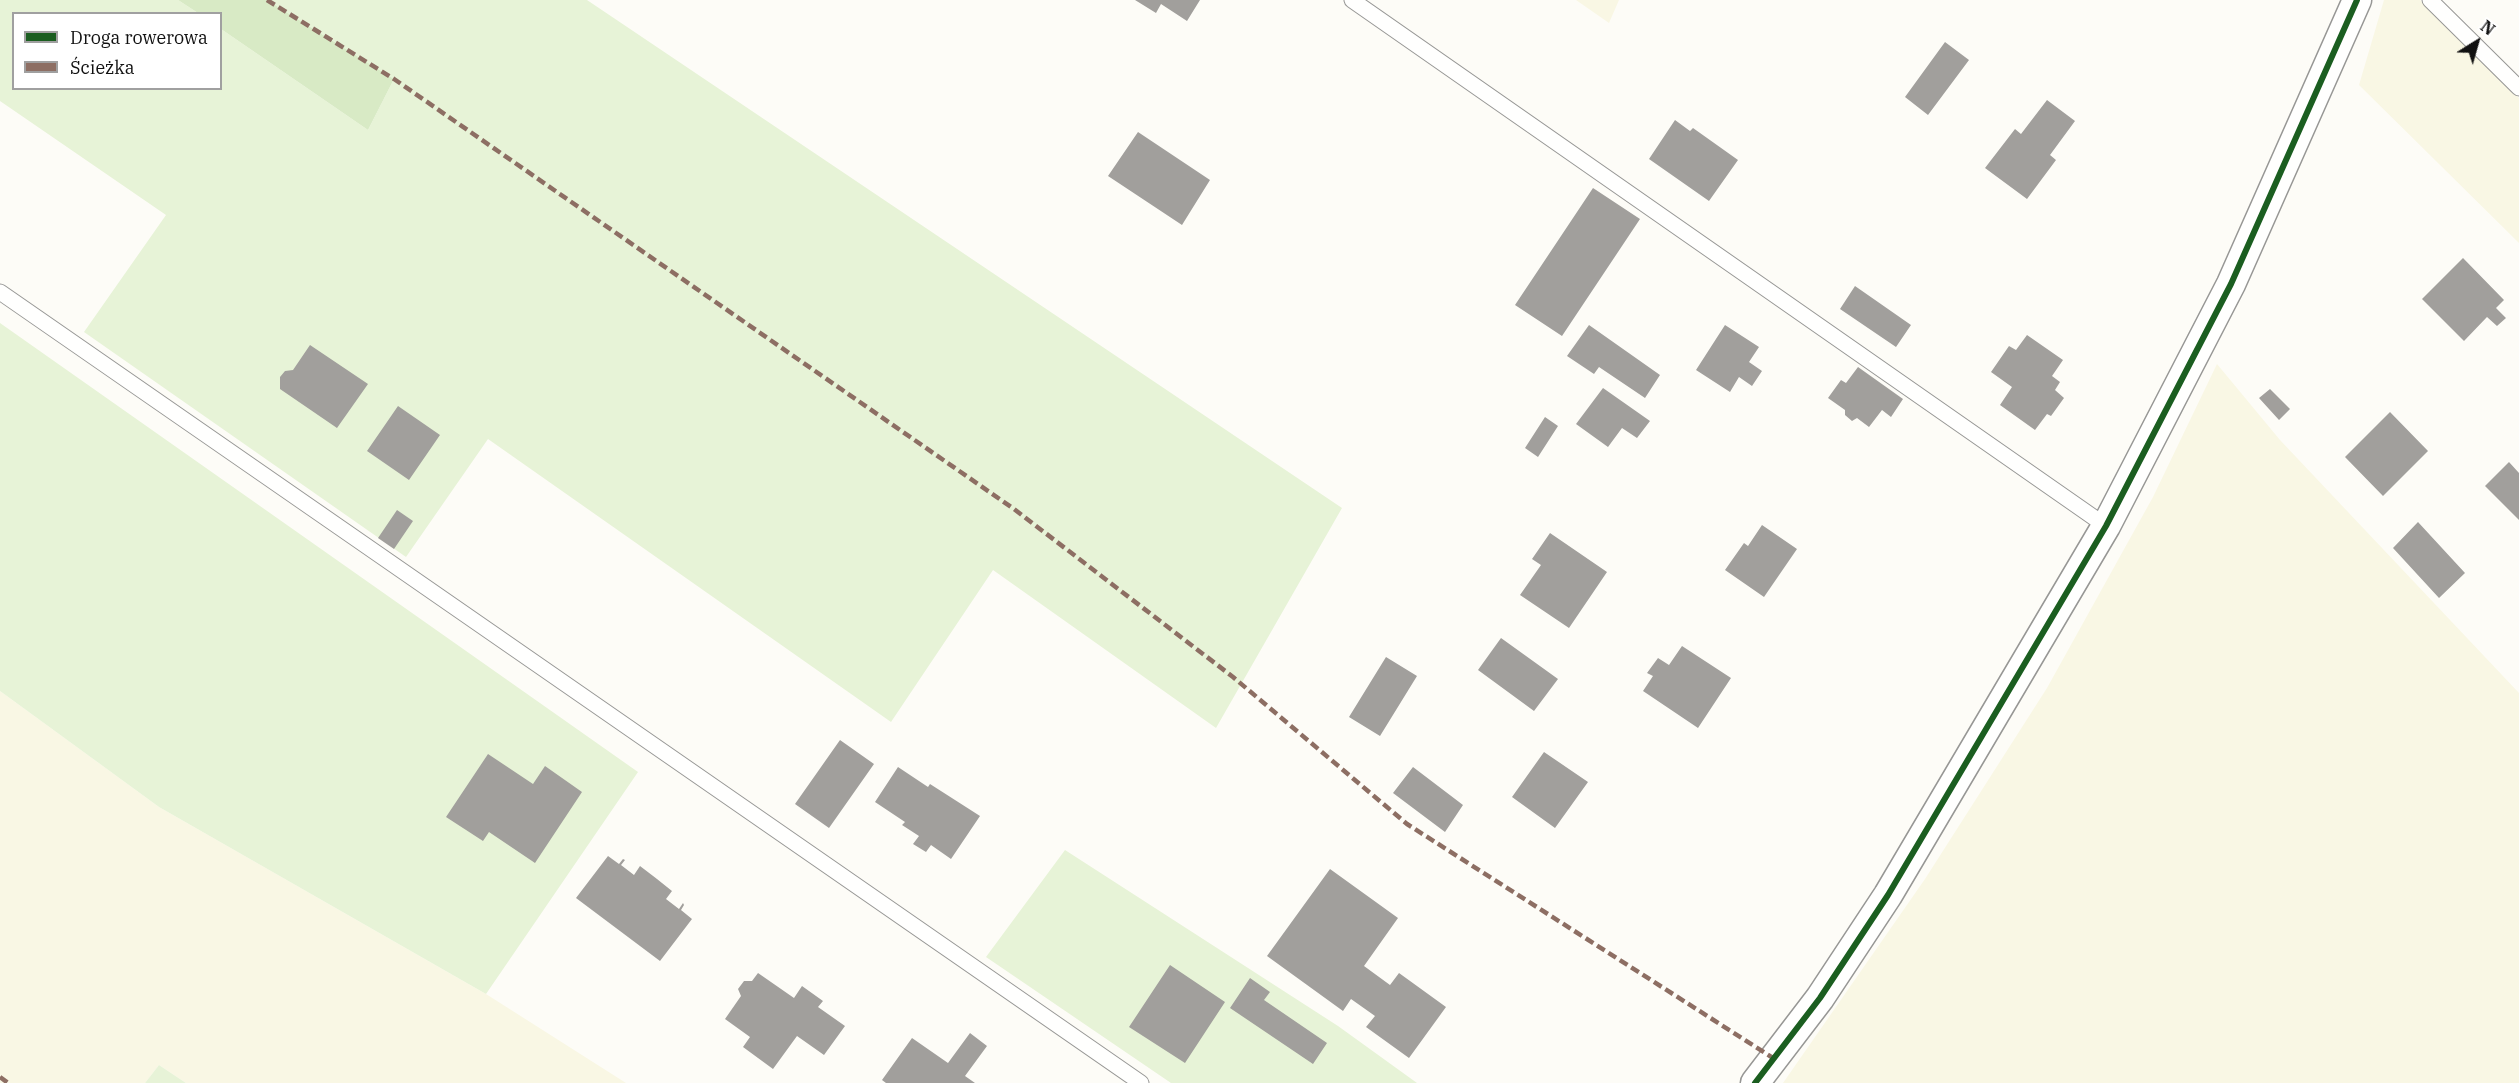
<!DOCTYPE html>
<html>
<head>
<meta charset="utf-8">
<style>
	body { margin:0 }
	#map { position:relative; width:2519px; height:1083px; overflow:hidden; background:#fdfcf7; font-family:"IBM Plex Serif",serif }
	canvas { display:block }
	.legend { position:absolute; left:12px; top:12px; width:210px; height:78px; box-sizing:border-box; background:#fff; border:2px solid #a0a0a0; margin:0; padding:8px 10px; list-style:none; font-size:18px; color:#111 }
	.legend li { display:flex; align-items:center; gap:12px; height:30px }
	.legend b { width:30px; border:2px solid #a0a0a0 }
	.north { position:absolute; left:2447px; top:12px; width:60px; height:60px; -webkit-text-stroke:4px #fff; paint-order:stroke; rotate:37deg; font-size:16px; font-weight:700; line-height:24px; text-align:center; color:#111 }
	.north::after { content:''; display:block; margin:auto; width:21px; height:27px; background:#111; clip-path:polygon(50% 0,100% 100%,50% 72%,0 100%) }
</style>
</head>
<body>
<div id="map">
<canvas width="2519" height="1083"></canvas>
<ul class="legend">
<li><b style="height:8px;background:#1b5e20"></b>Droga rowerowa</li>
<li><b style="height:8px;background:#8d6e63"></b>Ścieżka</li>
</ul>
<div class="north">N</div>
</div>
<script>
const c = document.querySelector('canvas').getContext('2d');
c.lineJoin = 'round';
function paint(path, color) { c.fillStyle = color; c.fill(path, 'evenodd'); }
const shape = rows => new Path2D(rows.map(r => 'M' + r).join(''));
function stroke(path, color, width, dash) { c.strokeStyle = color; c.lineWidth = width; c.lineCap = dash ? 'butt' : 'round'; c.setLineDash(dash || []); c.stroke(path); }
paint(shape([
	[1576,0,1619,0,1609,23],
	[2384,0,2420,0,2519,98,2519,243,2359,85],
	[2217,364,2280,440,2519,693,2519,1083,1783,1083,1925,879,2047,688,2153,497],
	[0,691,159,807,486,994,626,1083,186,1083,159,1065,145,1083,0,1083]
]), '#f9f7e4');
paint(shape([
	[0,0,178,0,198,13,14,14,14,88,220,88,221,29,368,130,394,79,267,0,587,0,1342,508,1216,728,993,570,891,722,488,439,406,557,84,332,166,215,0,101],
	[0,323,638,772,486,994,159,807,0,691],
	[1065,850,1338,1026,1417,1083,1171,1083,986,957],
	[159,1065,186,1083,145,1083]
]), '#e7f3d7');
paint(shape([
	[178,0,267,0,394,79,368,130,221,29,220,14,198,13]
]), '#d8eac5');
paint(shape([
	[1135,0,1200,0,1187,21,1161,4,1156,13],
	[1945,42,1969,60,1928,115,1905,97],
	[2047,100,2075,121,2050,155,2056,160,2027,199,1985,168,2015,129,2021,134],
	[1675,120,1690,131,1693,128,1738,160,1709,201,1649,159],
	[1138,132,1210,180,1182,225,1108,176],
	[1593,188,1640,219,1562,336,1515,305],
	[2463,258,2504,300,2496,308,2506,318,2497,326,2487,317,2464,341,2422,299],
	[1855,286,1911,325,1896,347,1840,309],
	[1589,325,1660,375,1645,398,1599,367,1594,374,1567,356],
	[1725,325,1759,347,1749,362,1762,371,1752,386,1739,377,1730,392,1696,370],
	[2027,335,2063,360,2052,376,2060,382,2055,390,2064,398,2051,416,2047,414,2035,430,2000,405,2012,387,1991,372,2009,346,2016,350],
	[310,345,368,384,337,428,280,389,280,377,285,371,293,370],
	[1858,367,1903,399,1891,417,1882,410,1869,427,1857,418,1852,421,1845,415,1845,410,1828,398,1841,380,1846,383],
	[1603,388,1650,421,1637,438,1622,428,1608,447,1576,424],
	[2270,389,2290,409,2279,420,2259,398],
	[398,406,440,435,409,480,367,451],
	[2390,412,2428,451,2383,496,2345,457],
	[1545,417,1558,426,1538,457,1525,448],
	[2509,462,2519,473,2519,520,2485,486],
	[397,510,413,521,394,549,378,538],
	[2418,522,2465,573,2439,598,2393,548],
	[1762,525,1797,549,1764,597,1725,570,1744,543,1748,546],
	[1550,533,1607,572,1569,628,1520,595,1541,565,1532,559],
	[1501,638,1558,679,1534,711,1478,670],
	[1682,646,1731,678,1698,728,1643,691,1653,676,1647,673,1658,658,1669,665],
	[1386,657,1417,676,1380,736,1349,717],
	[840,740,874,764,829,828,795,804],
	[1544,752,1588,782,1555,828,1512,797],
	[488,754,533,784,545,766,582,792,535,863,489,832,483,841,446,817],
	[898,767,928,787,930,784,980,816,951,859,931,845,926,852,913,844,919,836,902,825,905,822,875,802],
	[1413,767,1463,805,1445,832,1393,793],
	[608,856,619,864,623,859,625,860,621,865,634,875,640,866,657,879,672,891,666,899,679,909,683,903,684,905,681,910,692,919,660,961,576,898],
	[1330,869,1398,918,1364,966,1390,985,1399,973,1446,1007,1409,1058,1366,1027,1375,1016,1351,999,1343,1011,1267,956],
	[1170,965,1225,1002,1185,1063,1129,1027],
	[758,973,794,998,802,986,823,1001,818,1007,845,1026,824,1055,797,1036,773,1069,743,1047,750,1037,725,1019,741,996,738,989,744,981,752,981],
	[1250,978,1270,992,1264,1000,1327,1043,1313,1064,1230,1008],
	[970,1033,987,1046,965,1076,975,1083,886,1083,882,1080,912,1038,948,1063]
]), '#a19f9c');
const lane = shape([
	[1352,0,2106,526],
	[2430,0,2519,88],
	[0,292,1141,1083]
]);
const street = shape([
	[1755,1083,1820,998,1888,895,2106,526,2231,284,2357,0]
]);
stroke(lane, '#979795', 17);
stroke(street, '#979795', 31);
stroke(lane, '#fffffe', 15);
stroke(street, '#fffffe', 28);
stroke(shape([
	[267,0,394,79,1014,509,1233,677,1407,824,1773,1058],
	[0,1077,8,1083]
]), '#8d6e63', 4.5, [9, 4.5]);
stroke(shape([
	[1755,1083,1820,998,1888,895,2106,526,2231,284,2357,0]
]), '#1b5e20', 6);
</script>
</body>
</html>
